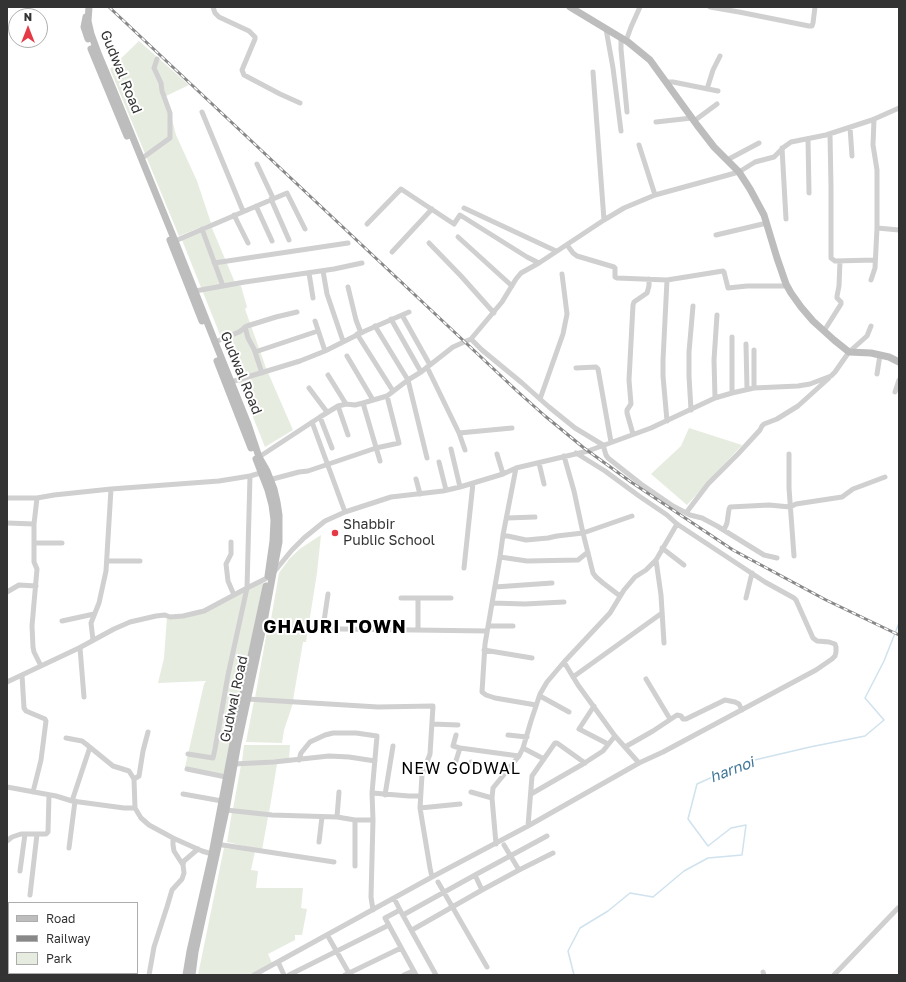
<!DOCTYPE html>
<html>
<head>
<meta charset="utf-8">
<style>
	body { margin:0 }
	#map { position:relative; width:906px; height:982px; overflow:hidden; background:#fff; font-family:"Golos Text",sans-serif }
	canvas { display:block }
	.frame { position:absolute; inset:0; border:8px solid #333; pointer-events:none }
	.legend { position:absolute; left:8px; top:902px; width:130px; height:72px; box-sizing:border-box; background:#fff; border:1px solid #adadad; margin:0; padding:5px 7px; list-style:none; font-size:12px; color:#333 }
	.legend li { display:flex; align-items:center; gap:8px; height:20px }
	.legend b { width:20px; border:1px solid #adadad }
	.north { position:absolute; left:8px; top:8px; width:40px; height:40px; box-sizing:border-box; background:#fff; border:1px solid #adadad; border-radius:50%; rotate:0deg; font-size:11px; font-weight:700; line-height:16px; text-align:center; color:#333 }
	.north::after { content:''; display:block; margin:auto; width:14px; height:18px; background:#e63946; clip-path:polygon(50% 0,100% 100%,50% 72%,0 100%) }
</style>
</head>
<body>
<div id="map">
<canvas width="906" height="982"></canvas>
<div class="frame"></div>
<ul class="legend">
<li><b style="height:5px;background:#bdbdbd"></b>Road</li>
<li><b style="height:5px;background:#888"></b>Railway</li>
<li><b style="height:11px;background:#e6ecdf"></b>Park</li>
</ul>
<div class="north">N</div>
</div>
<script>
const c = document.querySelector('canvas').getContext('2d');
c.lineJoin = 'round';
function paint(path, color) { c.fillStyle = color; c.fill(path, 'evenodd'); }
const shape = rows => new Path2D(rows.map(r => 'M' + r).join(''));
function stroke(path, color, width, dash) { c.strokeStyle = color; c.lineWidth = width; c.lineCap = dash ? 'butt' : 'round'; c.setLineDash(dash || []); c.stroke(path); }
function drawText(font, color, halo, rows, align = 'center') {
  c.font = font + ' "Golos Text",sans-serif'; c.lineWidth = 4; c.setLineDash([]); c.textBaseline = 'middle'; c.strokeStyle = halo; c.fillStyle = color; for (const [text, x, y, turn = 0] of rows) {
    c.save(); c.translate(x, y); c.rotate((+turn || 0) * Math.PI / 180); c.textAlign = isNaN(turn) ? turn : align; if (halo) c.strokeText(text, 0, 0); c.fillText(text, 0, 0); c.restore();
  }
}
paint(shape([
	[139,41,189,85,166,96,176,135,197,181,211,223,179,236,110,69],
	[212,228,236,285,241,286,247,307,245,309,266,368,293,430,265,447,182,240],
	[689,428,742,445,687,505,651,474,681,446],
	[321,535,317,573,306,642,303,642,293,700,255,698,267,631,269,631,279,573,290,558,301,548],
	[260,581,263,583,224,774,222,774,185,767,204,684,206,681,158,683,164,658,167,617,205,611],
	[254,701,293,703,284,730,282,743,246,742],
	[244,745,290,745,289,759,242,762],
	[277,764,269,813,233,809,241,765],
	[232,812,268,817,262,850,227,842],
	[224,848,255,851,251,870,258,871,256,888,303,888,301,908,307,909,302,935,295,935,295,940,268,954,272,963,250,975,198,975]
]), '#e6ecdf');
stroke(shape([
	[574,975,568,951,580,928,608,911,630,893,653,897,684,871,708,858,742,855,746,825,731,828,708,846,688,819,697,784,746,762,810,747,865,736,884,720,865,698,884,661,899,623]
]), '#cfe2ee', 1.5);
stroke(shape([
	[213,7,215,13,219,17,249,31,255,37,255,39,242,70,244,75,280,94,300,103],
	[710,7,739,12,809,26,812,26,813,23,815,7],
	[606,29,613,68,621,131],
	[621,38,621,49,627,112],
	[626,41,631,27,640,7],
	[593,72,604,220],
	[666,82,673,82,718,91],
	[707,89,713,70,720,56],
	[202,112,243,211],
	[694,121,717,104],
	[656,122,692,118],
	[850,127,852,156],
	[830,134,831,187,831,258,835,261,875,260],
	[808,139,809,193],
	[639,145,655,195],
	[782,148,786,219],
	[141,159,170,138,170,113,162,91,161,83,154,68,157,59],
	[727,160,759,143],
	[257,164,273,198],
	[271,199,289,240],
	[256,206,272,241],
	[464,208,556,251],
	[234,215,248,243],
	[367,224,401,189,454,224,460,215,527,257,539,263],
	[877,228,899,230],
	[202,229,223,286],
	[716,235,767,223],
	[458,237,512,286],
	[175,241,287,193,305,229],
	[429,243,461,276,494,313],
	[567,245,573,253,577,256,614,267,615,268,615,277,617,278,667,280,723,271,724,272,728,288,747,286,787,286],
	[392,252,432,209],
	[214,263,348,243],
	[323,271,327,294,343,341],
	[309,273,313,298],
	[667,280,663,360,663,376,667,421],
	[871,280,875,268,877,228,877,170,873,145,874,119],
	[348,287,356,320,361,333],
	[195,291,245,282,334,269,362,263],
	[402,315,430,365],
	[391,319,421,372],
	[315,321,325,351],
	[375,326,408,380,427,458],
	[245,327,248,338,254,349,262,373],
	[824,331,841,304,841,302,837,298,837,296,839,286,840,261],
	[357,334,393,391],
	[732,337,732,393],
	[471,339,482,350,522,383,549,407,575,428,603,445,606,455,608,458,641,484,673,506,690,515,702,518,717,526,764,555,777,558],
	[215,342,239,332,247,326,276,317,297,312],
	[746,344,747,389],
	[754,350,754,388],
	[255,352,318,331],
	[347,356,373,400],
	[427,367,459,433,465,450],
	[576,368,596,367,598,369,611,442],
	[877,374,880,355],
	[328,375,346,404],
	[231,382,300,361,325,351,365,331,409,312],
	[309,388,327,412],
	[895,392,899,380],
	[715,398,714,360,717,315],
	[540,399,563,334,567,314,562,274],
	[363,403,380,461],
	[338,406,348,435],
	[691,410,689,376,689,352,693,306],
	[320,417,332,448],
	[312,422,345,512],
	[459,433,512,428],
	[633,434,627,413,627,410,631,404,629,380,633,305,634,302,647,293,649,286,649,279],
	[451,449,460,487],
	[497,454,503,474],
	[789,454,789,488,794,556],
	[564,456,574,491,583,533,593,573,596,577,603,583,620,596],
	[259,457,320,417,338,406,346,404,355,405,363,403,387,396,408,380,421,372,453,347,471,339,502,302,516,279,521,273,539,263,604,220,624,208,655,195,739,172,755,162,774,157,784,147,791,142,826,135,872,120,899,108],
	[439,462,446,490],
	[539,463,544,484],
	[516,468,503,535,500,557,485,644,482,692,486,695,495,698,536,705],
	[416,479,420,494],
	[269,480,299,472,308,471,376,448,399,443,387,396],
	[7,498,37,498,54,495,111,489,219,481,250,476,264,472],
	[37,498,34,524,34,562,37,569,32,626,33,647,34,652,41,666],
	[686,513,708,484,738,454,760,430,762,426,764,424,777,419,798,406,829,378],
	[507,518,535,517],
	[7,523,34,524],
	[724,530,727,523,729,509,730,507,769,505,790,507,796,504,842,497,853,489,885,477],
	[503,535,526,540,548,538,557,536,583,533,632,516],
	[231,542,231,554,226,564,228,581,234,595],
	[35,543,62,543],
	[662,548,684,565],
	[500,557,527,561,578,560,588,552],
	[656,560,661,595,664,643],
	[107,561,140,561],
	[464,568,473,483],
	[274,572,292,550,304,538,325,521,345,512,391,497,443,491,460,487,503,474,516,468,588,451,651,428,715,398,732,393,754,388,798,386,810,384,831,376,835,372,849,352,867,336,871,326],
	[495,587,552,583],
	[7,592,19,585,36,586],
	[401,598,451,598],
	[746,598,752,573],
	[492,603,525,604,564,602],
	[62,621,94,614],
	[488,626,513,626],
	[263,627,269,628,487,631],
	[323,628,328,594],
	[418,630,418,598],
	[93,640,91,623,99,603,106,571,111,489],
	[80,648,84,697],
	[484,650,532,658],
	[22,675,24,708,26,711,45,719,46,721,41,760,33,792],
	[573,677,662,613],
	[646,679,670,719],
	[7,682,79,648,114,629,130,622,156,616,165,615,170,617,183,616,204,611,247,588,269,577,272,578],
	[540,696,569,712],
	[247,699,378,707,433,706,430,754,422,775,420,808,430,868,432,877],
	[594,706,579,729,608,744],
	[432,724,458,725],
	[456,735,453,746,460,748],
	[508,735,527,737],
	[66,738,82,741,86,744,113,766,129,771,134,779],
	[625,747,653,731,677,715,681,716,683,719,686,719,725,700,735,702,739,704,742,710],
	[523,748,544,759],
	[188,754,213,758,215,749,228,675,247,588,250,476],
	[299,760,301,753,310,742,325,735,333,733,356,733,377,736,372,793,373,820,371,897,373,910],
	[471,762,504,774],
	[639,763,615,736,578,685,564,662,610,613,624,590,635,577,646,570,656,560,677,524],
	[234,764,274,762,329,756,349,757,375,761],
	[454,767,460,748,519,756],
	[187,769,226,777],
	[7,787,56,796,72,801,124,808,135,808,141,818,149,825,173,838,202,851,212,854],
	[471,792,492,798],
	[372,793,409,796,420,796],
	[183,794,222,801],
	[531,794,583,764,603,751,615,736],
	[385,795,393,746],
	[72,801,90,747],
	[135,808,134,779,139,776,143,751,148,732],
	[420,808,460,804],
	[226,810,272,815,337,817,339,792],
	[337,817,355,820,373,820],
	[528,826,532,776,555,743,557,743,585,763],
	[7,841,12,837,21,834,46,834,48,832,49,795],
	[319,842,322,817],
	[216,844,334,862],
	[496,844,492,798,493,788,519,756,523,748,531,721,540,694,547,682,564,662],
	[504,845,519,870],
	[69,848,75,801],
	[183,865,184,861,198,849],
	[355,866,355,820],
	[20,871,25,834],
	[475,875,482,890],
	[438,882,487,967],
	[30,895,37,834],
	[394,898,400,910],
	[403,915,475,875,547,836],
	[412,930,482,890,519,870,553,853],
	[9,933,7,948,9,952],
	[329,938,350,975],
	[279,964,284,975],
	[763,972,764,975],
	[18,973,18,975],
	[149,975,154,947,165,913,167,907,172,890,182,879,184,873,183,865,174,851,173,845,173,838],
	[254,975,432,877,528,826,639,763,663,752,816,670,832,659,835,656,836,652,836,647,835,644,829,642,817,641,813,638,796,600,794,598,765,582,677,524,667,515,639,496,605,471,576,453],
	[289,975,389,925],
	[345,975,401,948],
	[404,975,413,971],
	[416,975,385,918,400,910,436,975],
	[834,975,898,908]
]), '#d0d0d0', 5);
stroke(shape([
	[89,7,88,21,91,34,98,53,111,84,175,241,215,342,248,424,259,457,267,471,274,489,277,502,279,515,279,542,273,573,263,627,238,743,226,810,195,952,192,975],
	[570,7,628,42,650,60,697,125,714,147,739,172,750,189,764,215,777,258,786,284,791,293,801,307,813,321,834,340,849,352,871,353,889,357,899,362],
	[86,17,84,27,88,39],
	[91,49,127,136],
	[170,240,202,321],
	[217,361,251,448],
	[256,459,268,490,272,505,274,520,273,541,268,576],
	[186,975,190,951,212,854,237,722,266,586]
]), '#bdbdbd', 7);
const rail = shape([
	[109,7,517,391,545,416,584,448,631,482,733,550,826,600,899,635]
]);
stroke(rail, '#888', 3);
stroke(rail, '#fff', 1.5, [4.5]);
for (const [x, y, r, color] of [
	[335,533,4,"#e63946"]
]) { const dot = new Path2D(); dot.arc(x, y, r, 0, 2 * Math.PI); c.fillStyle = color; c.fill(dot); stroke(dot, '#fff', 1.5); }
drawText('14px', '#333', '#fff', [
	["Gudwal Road",121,72,68],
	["Gudwal Road",241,373,68],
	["Gudwal Road",234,699,-78]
]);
drawText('14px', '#333', '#fff', [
	["Shabbir",343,525],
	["Public School",343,541]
], 'left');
drawText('italic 15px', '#3f7597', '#fff', [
	["harnoi",732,770,-21]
]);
c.letterSpacing = '1px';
drawText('16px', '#000', '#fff', [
	["NEW GODWAL",461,769]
]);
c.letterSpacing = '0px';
c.letterSpacing = '1px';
drawText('bold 18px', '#000', '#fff', [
	["GHAURI TOWN",335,627]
]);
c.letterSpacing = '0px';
</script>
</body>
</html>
